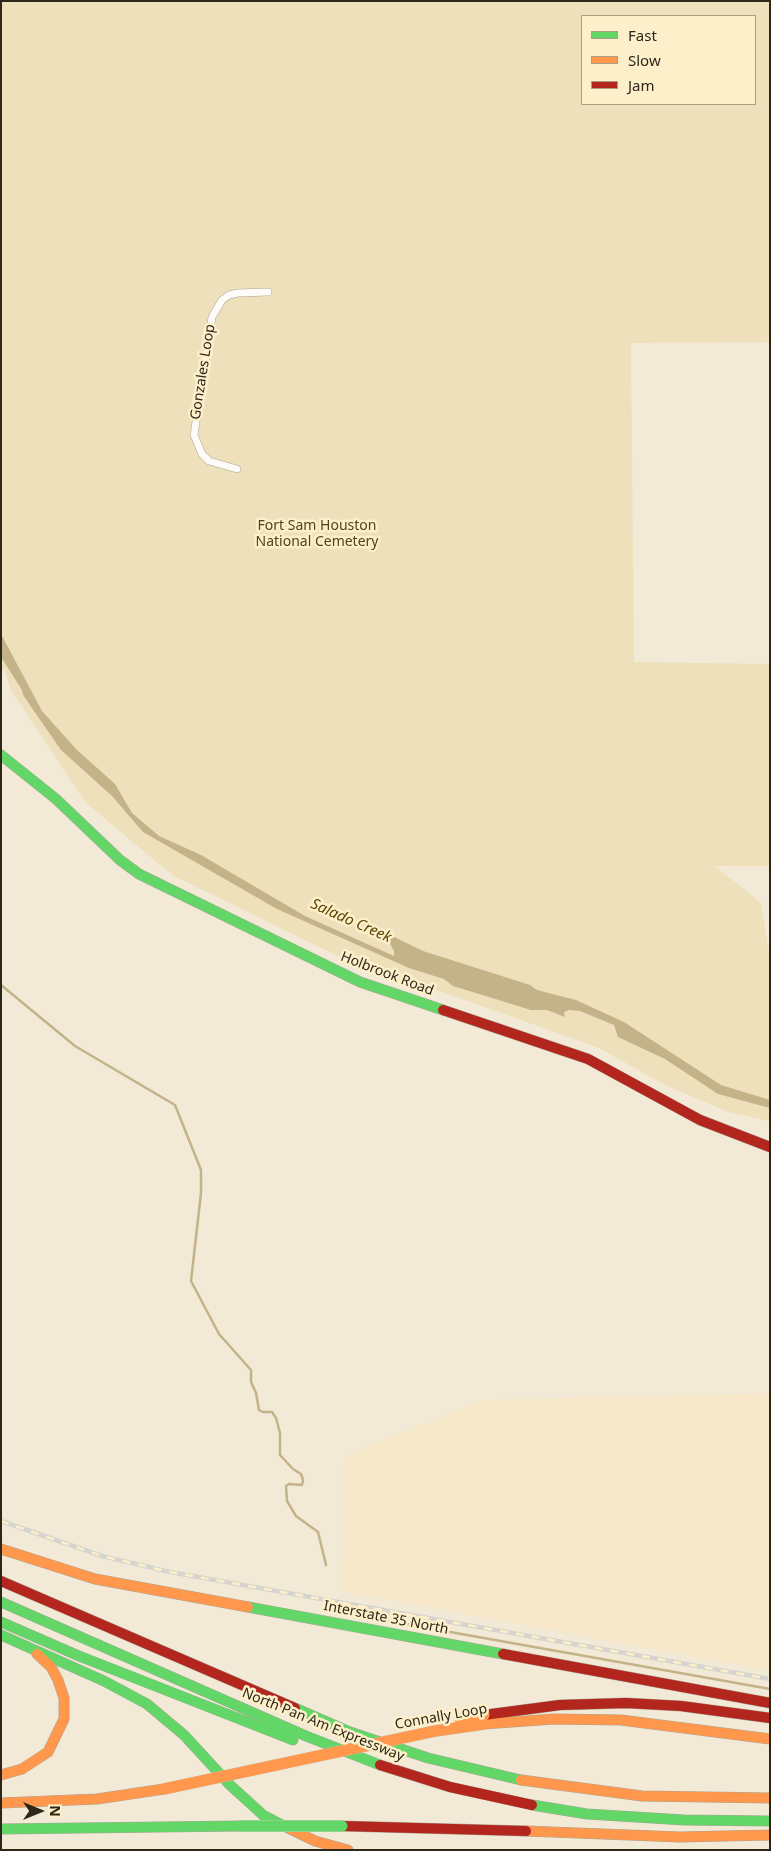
<!DOCTYPE html>
<html>
<head>
<meta charset="utf-8">
<style>
	body { margin:0 }
	#map { position:relative; width:771px; height:1851px; overflow:hidden; background:#f2ead7; font-family:"Noto Sans",sans-serif }
	canvas { display:block }
	.frame { position:absolute; inset:0; border:2px solid #2c2719; pointer-events:none }
	.legend { position:absolute; left:581px; top:15px; width:175px; height:90px; box-sizing:border-box; background:#feefcb; border:1px solid #aa9f84; margin:0; padding:6px 9px; list-style:none; font-size:15px; color:#2c2719 }
	.legend li { display:flex; align-items:center; gap:10px; height:25px }
	.legend b { width:25px; border:1px solid #aa9f84 }
	.north { position:absolute; left:15px; top:1786px; width:50px; height:50px; -webkit-text-stroke:4px #feefcb; paint-order:stroke; rotate:90deg; font-size:14px; font-weight:700; line-height:20px; text-align:center; color:#2c2719 }
	.north::after { content:''; display:block; margin:auto; width:18px; height:22px; background:#2c2719; clip-path:polygon(50% 0,100% 100%,50% 72%,0 100%) }
</style>
</head>
<body>
<div id="map">
<canvas width="771" height="1851"></canvas>
<div class="frame"></div>
<ul class="legend">
<li><b style="height:6px;background:#63d668"></b>Fast</li>
<li><b style="height:6px;background:#ff974d"></b>Slow</li>
<li><b style="height:6px;background:#b3261e"></b>Jam</li>
</ul>
<div class="north">N</div>
</div>
<script>
const c = document.querySelector('canvas').getContext('2d');
c.lineJoin = 'round';
function paint(path, color) { c.fillStyle = color; c.fill(path, 'evenodd'); }
const shape = rows => new Path2D(rows.map(r => 'M' + r).join(''));
function stroke(path, color, width, dash) { c.strokeStyle = color; c.lineWidth = width; c.lineCap = dash ? 'butt' : 'round'; c.setLineDash(dash || []); c.stroke(path); }
function drawText(font, color, halo, rows, align = 'center') {
  c.font = font + ' "Noto Sans",sans-serif'; c.lineWidth = 5; c.setLineDash([]); c.textBaseline = 'middle'; c.strokeStyle = halo; c.fillStyle = color; for (const [text, x, y, turn = 0] of rows) {
    c.save(); c.translate(x, y); c.rotate((+turn || 0) * Math.PI / 180); c.textAlign = isNaN(turn) ? turn : align; if (halo) c.strokeText(text, 0, 0); c.fillText(text, 0, 0); c.restore();
  }
}
paint(shape([
	[770,1393,770,1671,342,1591,344,1456,484,1400]
]), '#f6e8c8');
paint(shape([
	[1,1,770,1,770,342,631,343,634,662,770,664,770,866,715,866,761,903,770,957,770,1121,728,1112,663,1084,599,1048,448,994,354,964,172,875,85,802,10,688,5,670,1,669],
	[582,16,755,16,755,104,582,104]
]), '#efe0bc');
paint(shape([
	[1,634,42,711,77,750,115,784,132,813,159,836,201,855,305,916,394,956,394,951,385,935,388,934,423,951,530,985,537,990,576,1000,624,1022,721,1085,770,1100,770,1108,718,1094,665,1059,618,1037,614,1025,580,1011,569,1010,564,1012,565,1017,547,1010,531,1010,453,986,444,979,409,968,277,909,143,832,112,796,61,750,23,695,22,690,1,657]
]), '#c4b389');
stroke(shape([
	[1,985,75,1046,175,1105,201,1170,201,1193,191,1281,219,1334,251,1370,251,1382,256,1393,259,1410,263,1412,272,1412,276,1418,280,1433,280,1455,293,1469,301,1474,303,1480,302,1485,289,1484,286,1486,287,1501,296,1516,318,1532,326,1565],
	[328,1604,328,1608,422,1627,770,1689]
]), '#c4b389', 2.5);
const street = shape([
	[237,469,209,461,202,454,194,435,212,317,222,300,229,295,238,293,268,292]
]);
const fast = shape([
	[1,755,56,799,120,860,139,874,360,982,443,1010],
	[1,1602,306,1736,380,1765],
	[248,1607,503,1654],
	[1,1622,79,1656,293,1740],
	[1,1635,104,1681,147,1704,184,1735,230,1785,263,1815,284,1826],
	[295,1708,350,1732,428,1758,521,1780],
	[532,1805,587,1814,684,1820,770,1821],
	[1,1829,240,1826]
]);
const slow = shape([
	[1,1549,95,1579,248,1607],
	[484,1724,554,1719,621,1720,770,1739],
	[1,1775,22,1769,48,1752,64,1719,64,1698,58,1680,51,1667,37,1654],
	[521,1780,642,1796,770,1798],
	[1,1803,97,1799,164,1789],
	[284,1826,315,1841,348,1850],
	[526,1831,680,1837,770,1835]
]);
const jam = shape([
	[443,1010,588,1059,700,1120,770,1147],
	[1,1581,295,1708],
	[503,1654,770,1703],
	[484,1715,560,1705,626,1703,681,1706,770,1718],
	[380,1765,450,1787,532,1805],
	[342,1826,526,1831]
]);
stroke(street, '#aba596', 8);
stroke(fast, '#aba596', 11);
stroke(slow, '#aba596', 11);
stroke(jam, '#aba596', 11);
stroke(street, '#fdfcf9', 7);
stroke(fast, '#63d668', 10);
stroke(slow, '#ff974d', 10);
stroke(jam, '#b3261e', 10);
const rail = shape([
	[1,1521,102,1556,170,1572,770,1679]
]);
stroke(rail, '#d6d4ce', 4.5);
stroke(rail, '#feefcb', 2.5, [8]);
const fastBridge = shape([
	[240,1826,342,1826]
]);
const slowBridge = shape([
	[460,1719,484,1715],
	[164,1789,435,1731,484,1724]
]);
stroke(fastBridge, '#ccc8be', 12, []);
stroke(slowBridge, '#ccc8be', 12, []);
stroke(fastBridge, '#63d668', 11);
stroke(slowBridge, '#ff974d', 11);
drawText('14px', '#2c2719', '#feefcb', [
	["Gonzales Loop",203,372,-81],
	["Holbrook Road",387,974,21],
	["Interstate 35 North",386,1618,11],
	["Connally Loop",441,1717,-10],
	["North Pan Am Expressway",323,1725,22]
]);
drawText('14px', '#53431a', '#feefcb', [
	["Fort Sam Houston",317,526],
	["National Cemetery",317,542]
]);
drawText('italic 15px', '#5b4500', '#feefcb', [
	["Salado Creek",351,921,24]
]);
</script>
</body>
</html>
